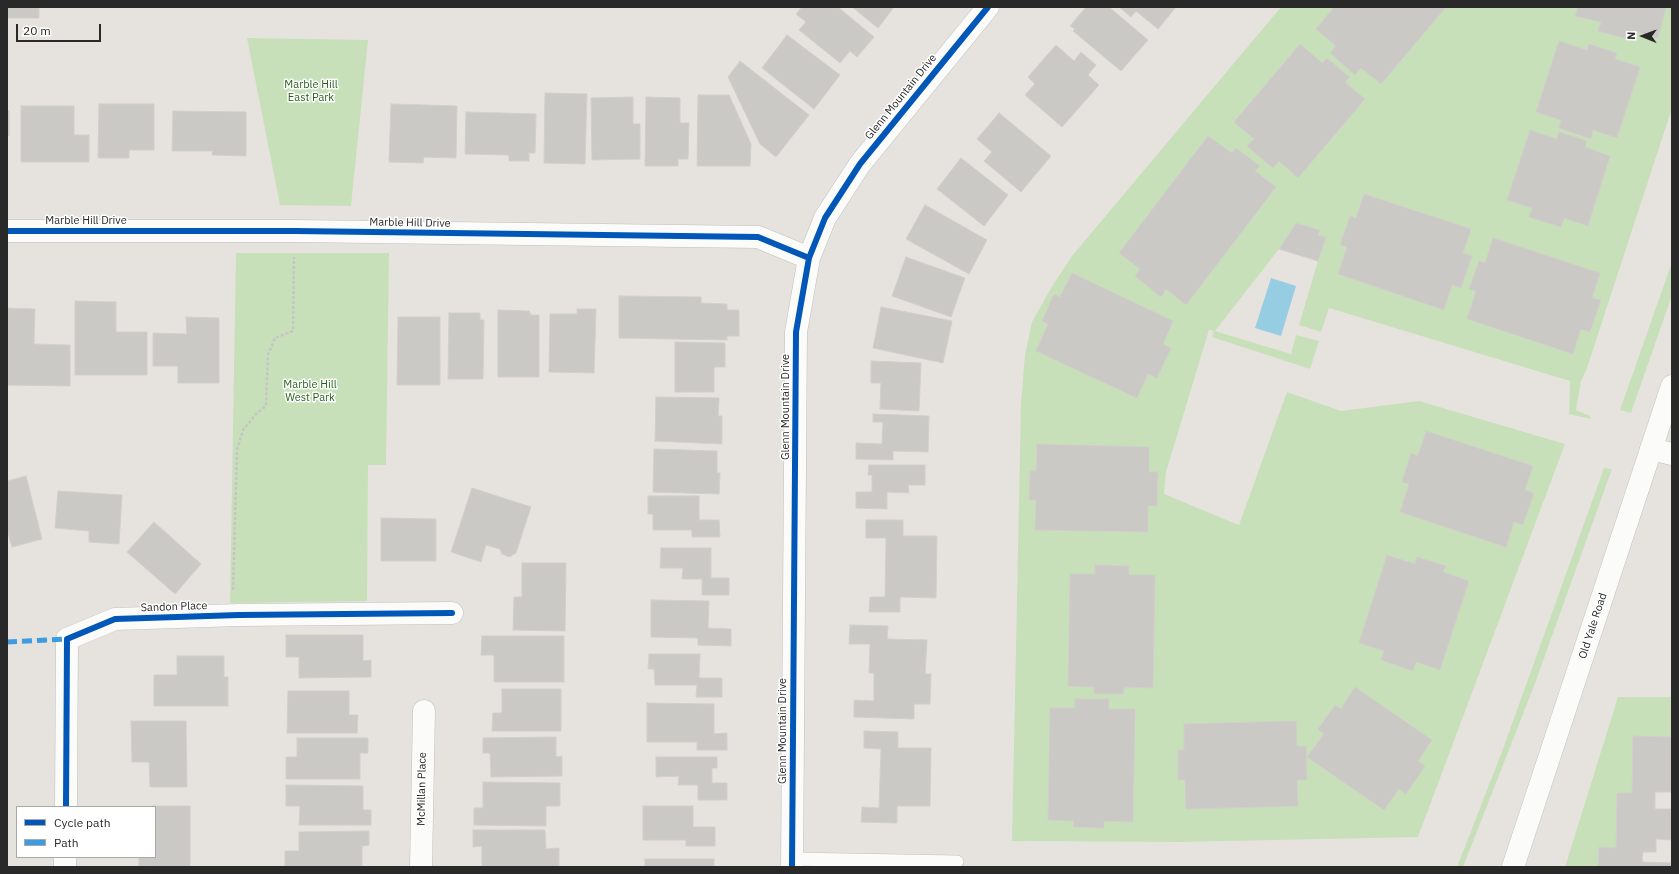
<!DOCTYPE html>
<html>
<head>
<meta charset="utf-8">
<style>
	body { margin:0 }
	#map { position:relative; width:1679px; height:874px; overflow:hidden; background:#e6e3de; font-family:"IBM Plex Sans",sans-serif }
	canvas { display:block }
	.frame { position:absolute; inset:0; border:8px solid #292929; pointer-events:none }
	.legend { position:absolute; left:16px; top:806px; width:140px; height:52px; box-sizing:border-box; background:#fff; border:1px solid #a9a9a9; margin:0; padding:5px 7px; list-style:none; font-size:12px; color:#292929 }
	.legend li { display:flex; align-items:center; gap:8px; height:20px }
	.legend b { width:20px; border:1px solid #a9a9a9 }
	.north { position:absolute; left:1623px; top:16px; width:40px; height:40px; -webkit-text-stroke:3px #fff; paint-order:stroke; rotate:271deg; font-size:11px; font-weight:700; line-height:16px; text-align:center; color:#292929 }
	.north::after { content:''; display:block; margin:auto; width:14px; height:18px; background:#292929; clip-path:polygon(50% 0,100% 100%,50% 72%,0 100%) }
	.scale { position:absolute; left:16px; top:24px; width:85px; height:18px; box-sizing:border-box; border:2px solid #292929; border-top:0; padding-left:5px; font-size:12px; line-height:14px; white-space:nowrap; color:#292929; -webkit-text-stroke:3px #fff; paint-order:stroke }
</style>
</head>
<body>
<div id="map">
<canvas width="1679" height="874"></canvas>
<div class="frame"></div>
<ul class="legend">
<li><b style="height:5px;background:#0057b8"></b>Cycle path</li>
<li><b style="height:5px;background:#3d9ce1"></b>Path</li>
</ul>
<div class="north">N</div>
<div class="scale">20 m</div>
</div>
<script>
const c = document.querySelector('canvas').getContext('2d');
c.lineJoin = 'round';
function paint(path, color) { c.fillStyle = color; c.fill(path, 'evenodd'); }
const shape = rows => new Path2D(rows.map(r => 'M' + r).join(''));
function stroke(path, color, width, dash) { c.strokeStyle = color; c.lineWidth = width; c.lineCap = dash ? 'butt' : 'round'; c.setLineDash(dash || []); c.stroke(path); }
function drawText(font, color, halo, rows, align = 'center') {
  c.font = font + ' "IBM Plex Sans",sans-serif'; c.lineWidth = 3; c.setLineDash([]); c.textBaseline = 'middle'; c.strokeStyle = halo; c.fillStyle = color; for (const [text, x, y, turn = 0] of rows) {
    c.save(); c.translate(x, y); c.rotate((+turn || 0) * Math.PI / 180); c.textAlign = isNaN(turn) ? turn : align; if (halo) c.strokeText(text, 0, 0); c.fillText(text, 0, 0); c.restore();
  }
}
paint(shape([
	[1281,7,1672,7,1672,108,1587,368,1581,381,1576,410,1590,416,1591,419,1569,414,1570,381,1329,308,1321,332,1299,325,1325,237,1318,235,1320,230,1297,223,1279,249,1215,331,1291,354,1296,335,1319,341,1310,369,1212,337,1214,331,1209,330,1166,472,1164,494,1239,525,1287,392,1341,411,1419,401,1565,444,1418,837,1180,842,1012,841,1021,404,1025,355,1032,322,1051,288,1072,256],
	[247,38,368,40,351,206,280,205],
	[236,253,389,253,386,465,368,465,367,601,230,603],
	[1672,262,1672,295,1631,413,1620,410],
	[1604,468,1612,469,1534,686,1463,867,1457,867,1503,749],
	[1618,697,1672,697,1672,737,1632,793,1616,848,1599,847,1598,867,1565,867]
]), '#c8e0b9');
paint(shape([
	[1271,278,1296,286,1281,336,1255,328]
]), '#97cde3');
const building = shape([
	[7,7,39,7,39,18,7,18,7,7],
	[802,7,838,7,874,37,857,57,850,51,840,63,799,30,806,22,796,14,802,7],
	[852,7,894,7,878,28,852,7],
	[1086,7,1109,7,1148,40,1121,71,1073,31,1075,29,1070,26,1086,7],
	[1119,7,1176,7,1158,29,1136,11,1131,17,1119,7],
	[1334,7,1446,7,1381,84,1361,68,1355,75,1330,53,1336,46,1316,29,1334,7],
	[1578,7,1666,7,1658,38,1633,31,1631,40,1598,31,1601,22,1575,16,1578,7],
	[787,35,840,75,814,109,762,68,787,35],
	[1559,41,1587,50,1589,44,1617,53,1615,59,1640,67,1617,138,1593,130,1591,139,1559,128,1561,120,1536,112,1559,41],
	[1300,44,1322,63,1327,58,1350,77,1345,82,1365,99,1298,178,1279,161,1273,168,1247,146,1254,139,1234,122,1300,44],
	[1056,45,1074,61,1081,52,1096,65,1088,75,1099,85,1062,127,1025,95,1035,84,1028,77,1056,45],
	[740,61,809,115,776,157,760,144,728,77,740,61],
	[545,93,587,94,585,164,544,163,545,93],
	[698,95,729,95,751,144,750,166,697,166,698,95],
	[633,97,633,124,640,124,640,159,592,160,591,98,633,97],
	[646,97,680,98,680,123,689,123,688,159,678,159,678,166,645,166,646,97],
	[99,104,154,104,154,150,129,150,129,158,98,158,99,104],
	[391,104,457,106,456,158,424,157,423,163,389,162,391,104],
	[21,106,74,106,74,135,89,135,89,162,21,162,21,106],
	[7,111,9,111,9,136,7,136,7,111],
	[173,111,246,112,246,156,212,155,213,151,172,151,173,111],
	[466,112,536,114,535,153,529,153,529,161,509,161,509,155,465,154,466,112],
	[999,113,1051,156,1021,192,984,161,992,152,977,139,999,113],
	[1530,130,1557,139,1559,132,1587,141,1585,147,1610,156,1588,226,1564,218,1561,227,1529,217,1532,208,1507,200,1530,130],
	[1208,136,1232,153,1236,148,1260,166,1255,171,1276,187,1186,305,1166,289,1161,297,1135,276,1140,269,1119,253,1208,136],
	[961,158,1008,195,984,226,937,189,961,158],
	[1364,194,1471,229,1463,253,1472,256,1461,288,1452,285,1444,310,1338,274,1347,247,1340,245,1350,216,1356,218,1364,194],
	[925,205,987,240,969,274,906,239,925,205],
	[1296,223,1320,230,1318,235,1326,237,1318,261,1279,249,1296,223],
	[1493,238,1600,273,1592,298,1601,300,1590,332,1581,329,1573,354,1467,319,1476,291,1469,289,1479,261,1485,263,1493,238],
	[906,257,965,278,951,317,892,296,906,257],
	[1072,273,1173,321,1163,344,1171,348,1157,378,1148,374,1137,398,1036,351,1048,324,1042,321,1054,294,1060,297,1072,273],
	[619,296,701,297,701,303,727,304,727,310,739,310,739,336,727,336,727,340,619,338,619,296],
	[75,301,116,302,116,332,147,332,147,375,75,375,75,301],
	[881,307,952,321,943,363,873,348,881,307],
	[7,308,35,309,34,344,70,345,70,386,7,385,7,308],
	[577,309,596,309,594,373,549,372,550,314,577,314,577,309],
	[498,310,529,311,531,315,539,315,539,377,498,377,498,310],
	[449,313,480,313,480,320,484,320,483,379,448,379,449,313],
	[186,317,219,318,219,383,178,383,178,366,153,366,153,333,187,334,186,317],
	[398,317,440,317,440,385,397,385,398,317],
	[675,342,725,343,725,367,714,367,714,392,675,392,675,342],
	[871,361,921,363,919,411,880,409,881,383,871,383,871,361],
	[656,397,719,398,718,416,722,416,722,444,655,441,656,397],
	[873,414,929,416,928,452,893,451,893,460,856,459,856,443,882,444,883,422,873,422,873,414],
	[1426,431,1533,466,1525,490,1534,493,1523,525,1514,522,1506,547,1400,512,1409,484,1402,482,1411,453,1418,456,1426,431],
	[1037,444,1149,447,1149,472,1158,472,1157,506,1148,506,1148,532,1035,530,1036,500,1029,500,1030,471,1036,471,1037,444],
	[654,449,717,451,717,473,720,473,719,494,653,492,654,449],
	[869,465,925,465,925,485,908,485,909,493,887,492,887,509,856,508,856,492,872,492,872,475,868,475,869,465],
	[26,476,42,539,12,547,8,533,7,534,7,481,26,476],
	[472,488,531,507,516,553,509,557,502,554,500,549,486,545,481,562,451,552,472,488],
	[58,491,122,495,119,544,89,542,89,531,55,528,58,491],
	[648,496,699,496,699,520,719,520,720,537,692,537,692,530,653,530,653,514,648,514,648,496],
	[381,518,436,519,436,561,381,561,381,518],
	[866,520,903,520,903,536,937,536,936,598,900,597,900,612,869,612,870,597,885,597,886,538,866,538,866,520],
	[154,522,201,564,175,594,127,552,154,522],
	[661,548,711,548,711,578,729,578,729,595,702,595,702,579,682,579,683,568,660,568,661,548],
	[1387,555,1415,564,1417,557,1446,566,1443,572,1469,581,1440,670,1416,662,1413,671,1381,660,1384,651,1359,643,1387,555],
	[522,563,566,563,565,631,513,630,514,597,522,597,522,563],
	[1095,565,1129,566,1129,575,1155,575,1153,688,1124,687,1123,694,1094,694,1094,687,1068,686,1070,574,1095,574,1095,565],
	[651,600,709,601,708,628,731,629,731,646,698,645,698,638,651,637,651,600],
	[850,625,888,626,887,639,927,640,925,674,931,674,930,704,914,704,914,719,854,717,854,700,874,701,874,673,869,673,870,644,849,644,850,625],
	[286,635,363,635,363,661,371,660,371,677,299,678,299,657,286,657,286,635],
	[482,636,564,636,564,682,494,682,494,655,481,655,482,636],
	[649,654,700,654,699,678,722,678,722,697,696,697,697,685,655,685,654,669,648,669,649,654],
	[177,656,224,656,224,677,228,677,228,706,154,706,154,675,177,675,177,656],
	[1355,687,1432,740,1418,761,1425,766,1406,794,1399,789,1384,810,1307,757,1324,734,1318,729,1335,705,1341,709,1355,687],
	[502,689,561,689,561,731,492,731,493,713,502,713,502,689],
	[288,691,349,691,349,715,358,715,357,733,287,733,288,691],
	[1075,699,1109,699,1109,709,1135,709,1133,822,1104,821,1104,828,1073,827,1074,821,1048,820,1050,708,1075,708,1075,699],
	[647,703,714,704,714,734,727,733,727,750,697,750,697,742,647,742,647,703],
	[131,721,186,721,187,787,150,787,149,762,132,762,131,721],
	[1296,721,1297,746,1306,746,1307,780,1297,780,1298,806,1186,809,1185,780,1178,780,1178,750,1184,750,1184,724,1296,721],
	[864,731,898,732,898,748,931,748,930,806,897,806,897,823,861,822,862,807,879,808,881,749,864,748,864,731],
	[1633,736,1672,737,1672,792,1655,792,1655,809,1672,809,1672,840,1656,839,1656,852,1643,852,1642,862,1671,863,1671,867,1598,867,1599,847,1616,848,1617,793,1632,793,1633,736],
	[556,737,556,757,562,756,562,776,491,777,490,753,483,753,483,738,556,737],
	[297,738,368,738,368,753,360,753,360,779,286,779,286,757,297,757,297,738],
	[656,757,717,757,717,768,712,768,712,783,727,783,727,800,698,800,698,785,678,785,679,776,656,777,656,757],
	[483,782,560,783,560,806,546,806,546,826,474,825,474,808,483,808,483,782],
	[286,785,363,786,363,810,371,810,371,825,299,825,300,806,286,806,286,785],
	[153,806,190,806,190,867,139,866,139,857,155,857,155,807,153,806],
	[643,806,693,806,693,827,715,827,715,846,686,846,686,840,643,840,643,806],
	[473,830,545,830,546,849,559,848,559,867,482,867,482,846,473,847,473,830],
	[369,831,369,845,362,846,362,867,285,867,285,851,299,851,299,832,369,831],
	[645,859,714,859,714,867,645,867,645,859]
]);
paint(building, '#cbc9c5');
stroke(building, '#d1cfca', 1);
const service = shape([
	[792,859,957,862]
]);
const minor = shape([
	[7,231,295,231,758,237,809,258],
	[1651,449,1672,454],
	[66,807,67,639,115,619,239,615,452,613],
	[65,867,65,857],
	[421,867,424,711],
	[792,867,796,332,809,258,825,218,860,164,988,7]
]);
const secondary = shape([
	[1513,867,1672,386]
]);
stroke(service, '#c0bfc0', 14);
stroke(minor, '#c0bfc0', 23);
stroke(secondary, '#c0bfc0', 23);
stroke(shape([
	[233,590,237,450,243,430,257,413,266,406,268,355,275,338,293,331,294,257]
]), '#c6c5c5', 2.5, [3, 2]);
stroke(service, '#fbfbfa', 13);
stroke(minor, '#fbfbfa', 22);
stroke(secondary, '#fbfbfa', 22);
stroke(shape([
	[7,642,67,639]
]), '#3d9ce1', 5, [10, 5]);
stroke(shape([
	[7,231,295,231,758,237,809,258],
	[66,807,67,639,115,619,239,615,452,613],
	[792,867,796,332,809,258,825,218,860,164,988,7]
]), '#0057b8', 6);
drawText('11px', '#29601e', '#fff', [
	["Marble Hill",311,85],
	["East Park",311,98],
	["Marble Hill",310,385],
	["West Park",310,398]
]);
drawText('11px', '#292929', '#fff', [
	["Glenn Mountain Drive",901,97,-51],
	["Marble Hill Drive",86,221],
	["Marble Hill Drive",410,223,1],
	["Glenn Mountain Drive",786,407,-90],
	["Sandon Place",174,607,-2],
	["Old Yale Road",1593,626,-72],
	["Glenn Mountain Drive",783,731,-90],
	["McMillan Place",422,789,-89]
]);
</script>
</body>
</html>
